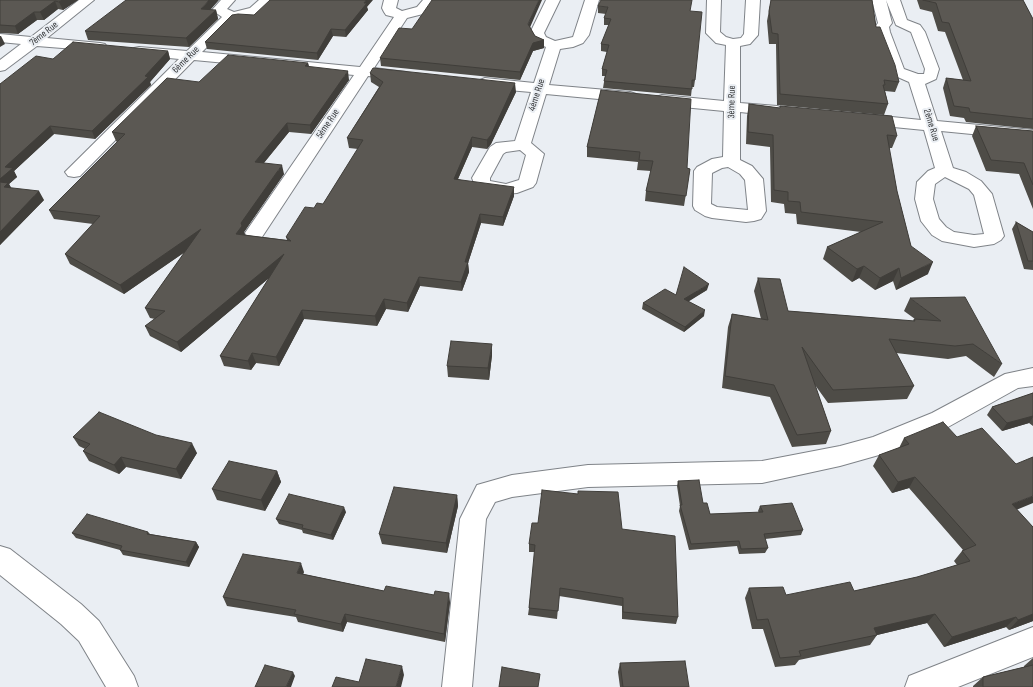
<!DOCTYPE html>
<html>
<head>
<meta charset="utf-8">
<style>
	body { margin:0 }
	canvas { display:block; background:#eaeef3 }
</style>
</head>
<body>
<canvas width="1033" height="687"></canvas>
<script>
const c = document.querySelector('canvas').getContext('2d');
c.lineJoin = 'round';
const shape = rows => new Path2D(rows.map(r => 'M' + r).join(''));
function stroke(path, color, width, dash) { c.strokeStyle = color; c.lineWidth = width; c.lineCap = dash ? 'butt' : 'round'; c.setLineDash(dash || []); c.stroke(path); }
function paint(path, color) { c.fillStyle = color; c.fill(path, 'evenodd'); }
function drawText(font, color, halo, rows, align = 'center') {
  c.font = font + ' "Sofia Sans Condensed",sans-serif'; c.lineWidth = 4; c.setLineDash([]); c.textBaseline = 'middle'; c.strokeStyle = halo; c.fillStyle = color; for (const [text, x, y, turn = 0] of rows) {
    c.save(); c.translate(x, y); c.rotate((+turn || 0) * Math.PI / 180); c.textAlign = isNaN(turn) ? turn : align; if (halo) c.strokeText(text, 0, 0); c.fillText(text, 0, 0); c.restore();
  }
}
const street = shape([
	[79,0,94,0,47,38,100,43,105,44,107,47,105,50,100,51,37,46,5,70,0,71,0,60,21,44,0,42,0,34,31,37,79,0],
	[221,0,235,0,227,9,234,12,250,8,259,0,273,0,260,14,233,21,202,52,360,67,394,17,386,15,384,12,382,8,384,0,398,0,396,8,402,11,417,7,423,0,437,0,427,13,407,18,374,68,406,72,408,75,406,78,401,79,368,76,262,237,255,239,248,237,245,233,354,75,194,60,80,176,74,177,68,176,65,172,179,59,139,55,134,54,132,51,134,48,139,47,187,51,222,17,212,10,221,0],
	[546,0,560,0,544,33,546,37,555,41,573,37,585,0,599,0,589,35,583,43,573,47,560,49,549,85,630,92,636,94,638,97,636,100,630,102,546,94,531,143,544,154,536,183,533,187,517,193,506,194,482,191,476,188,472,178,490,147,496,143,515,141,531,92,485,88,480,86,477,83,480,80,485,78,534,83,546,47,536,43,530,33,546,0],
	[520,150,526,155,519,180,506,184,490,181,490,178,503,154,506,152,520,150],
	[707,0,721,0,720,32,726,37,733,39,741,38,744,34,746,0,760,0,758,35,750,44,740,46,740,103,777,106,783,108,785,111,783,114,777,116,740,112,740,160,752,166,763,179,766,211,761,219,754,221,746,222,712,218,705,216,695,210,693,206,694,171,697,167,712,159,723,157,724,111,662,105,656,103,654,100,656,97,662,95,724,101,726,45,716,43,706,33,707,0],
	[728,167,740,174,745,180,748,210,717,207,711,204,712,173,722,168,728,167],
	[872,0,886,0,892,23,889,27,890,32,904,69,918,74,924,74,925,69,911,32,896,25,886,0,900,0,907,20,920,25,925,32,939,69,936,79,925,84,937,121,1033,130,1033,140,941,131,953,168,966,172,981,181,992,194,1004,236,1001,240,994,244,974,247,942,241,932,235,921,221,915,199,917,182,928,171,935,168,924,130,863,124,857,122,855,119,857,116,863,114,921,120,909,82,893,75,891,72,876,32,875,27,878,23,872,0],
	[945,177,969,189,974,195,984,234,974,235,954,232,946,227,939,219,933,199,935,184,945,177],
	[1033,368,1033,386,1018,388,948,427,886,453,840,466,762,483,588,487,512,497,495,502,486,519,472,687,442,687,460,519,477,485,512,475,588,465,762,461,840,446,873,437,932,413,1005,374,1033,368],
	[0,546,10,549,81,604,99,621,134,676,138,687,106,687,79,641,61,624,0,575,0,546],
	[1033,627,1033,657,958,687,905,687,909,676,1033,627]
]);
stroke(street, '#7f8388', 2);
paint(street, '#fff');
paint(shape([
	[0,0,78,0,63,10,58,9,44,20,37,20,18,34,0,33],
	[771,0,872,0,876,27,899,82,895,92,885,91,888,104,884,115,777,105,776,44,769,44,767,21],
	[917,0,1023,0,1033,19,1033,129,966,122,964,118,950,116,943,88,946,78,963,80,945,32,938,31,932,12,920,9],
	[598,6,690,11,695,80,694,87,692,87,691,96,603,88,605,76,602,76,602,69,607,52,601,51,601,44,609,25,604,25,604,18,606,14,598,13],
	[367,7,368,10,346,37,333,36,318,60,207,49,205,42,254,15],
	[211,10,216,10,218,19,189,47,88,40,85,31],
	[530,27,535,36,544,40,544,48,533,51,520,80,381,66,380,58,412,29],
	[168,51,170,59,150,82,151,85,95,139,54,134,14,171,17,177,9,184,11,188,44,200,0,245,0,84,53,59],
	[308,63,309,67,349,80,311,134,289,132,264,163,284,174,244,232,245,235,287,240,286,237,314,208,323,204,358,149,349,148,347,138,379,87,371,82,370,73,516,92,491,144,487,149,472,147,458,179,514,196,503,226,481,223,468,263,469,272,462,291,420,286,408,312,386,309,377,326,304,319,279,366,256,363,251,370,224,366,220,356,269,278,181,352,150,336,145,326,155,319,150,318,145,308,185,252,124,294,70,264,65,254,93,224,54,219,49,210,117,142,116,141,112,132,199,82],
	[601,90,687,168,690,169,684,206,645,201,646,191,651,171,637,170,638,162,587,157,587,147],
	[749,104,780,108,780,106,897,136,892,148,889,148,897,191,911,246,928,274,896,290,893,281,875,290,859,278,852,282,823,259,827,247,861,232,797,224,796,214,785,213,784,204,771,202,770,147,746,144,747,116],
	[976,126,1033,131,1033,209,1019,174,986,171,972,136],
	[1016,222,1033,232,1033,270,1024,269,1012,229],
	[758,278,788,311,913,321,914,319,915,319,904,311,910,298,1002,364,994,377,966,356,948,359,896,353,914,386,907,399,828,403,815,385,831,431,826,444,792,447,770,397,722,388,728,327,732,314,761,319,754,291],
	[707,290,688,301,704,316,684,332,642,309,643,303,676,295],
	[492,355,489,380,448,377,447,366],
	[1033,393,1033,426,1029,423,1002,431,987,415,992,407],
	[73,437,197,453,181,479,126,467,119,474,89,461,83,451,85,449,79,446],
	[904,438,1017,510,1033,527,1033,621,1009,630,1006,627,944,647,927,623,877,635,870,645,799,660,795,665,775,667,763,629,752,629,745,598,749,588,786,595,854,591,917,577,957,565,954,561,962,551,963,550,909,488,892,493,873,466,879,455,899,448],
	[277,471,281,482,265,511,217,500,212,489],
	[678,481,703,503,710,514,759,513,758,511,760,506,803,530,801,535,765,539,768,548,765,553,739,554,737,546,689,550,679,511,680,506,677,486],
	[578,491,622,529,678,617,676,624,622,619,622,606,559,596,557,619,528,615,529,608,535,552,529,552,529,544,538,523,578,494],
	[457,495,458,506,447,553,382,544,379,534],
	[346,512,333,540,303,533,302,530,279,524,276,519],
	[148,532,150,534,196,542,199,547,189,567,123,555,120,550,76,538,72,533],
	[304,572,303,574,384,591,450,602,445,642,347,622,343,632,298,622,296,617,227,606,223,597],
	[1033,658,1033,687,973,687,973,686,983,677,1024,667,1024,666],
	[620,663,689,687,620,687,618,672]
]), '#4e4c47');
paint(shape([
	[62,0,78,0,63,10,59,2],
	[209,0,219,0,204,17,201,9],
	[366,0,373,0,367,7,368,10,346,37,345,30],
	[539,0,542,0,528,32,528,24],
	[55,1,58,9,44,20,40,12],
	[216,10,218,19,189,47,186,38],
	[34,12,37,20,18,34,15,26],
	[331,29,333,36,318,60,317,53],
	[0,36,1,36,5,44,0,47],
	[544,40,544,48,533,51,520,80,520,72,533,43],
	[168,51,170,59,150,82,151,85,95,139,92,131,145,76],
	[308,63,310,71,305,66],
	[348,71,349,80,311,134,310,125],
	[515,83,516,92,491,144,487,149,487,140],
	[287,123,289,132,257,171,255,162],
	[50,126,54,134,14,171,17,177,9,184,13,191,0,187,0,179,5,167],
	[472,137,472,147,454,188,454,179],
	[282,165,284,174,244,232,245,235,236,234,241,223],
	[514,187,514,196,503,226,503,217],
	[39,191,44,200,0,245,0,232],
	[480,214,481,223,468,263,469,272,462,291,461,282,465,262],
	[201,229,205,238,124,294,120,285],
	[284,254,287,263,181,352,177,342],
	[933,262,928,274,896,290,901,278],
	[864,266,859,278,852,282,857,269],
	[899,268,893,281,875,290,880,278],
	[419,277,420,286,408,312,407,303],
	[709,284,707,290,683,305,684,299],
	[384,299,386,309,377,326,375,316],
	[302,310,304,319,279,366,276,357],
	[705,310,704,316,684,332,685,327],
	[492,344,492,355,489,380,488,368],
	[252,353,256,363,251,370,248,361],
	[1033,416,1033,417,1029,423,1002,431,1007,423],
	[192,443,197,453,181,479,176,469],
	[121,457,126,467,119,474,114,465],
	[277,471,281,482,265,511,261,500],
	[915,477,909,488,892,493,898,482],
	[457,495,458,506,447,553,446,543],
	[1033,496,1033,503,1004,515,1012,504],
	[344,507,346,512,333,540,331,535],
	[196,542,199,547,189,567,186,562],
	[301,563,304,572,300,581,297,573],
	[449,593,450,602,445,642,444,634],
	[345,614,347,622,343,632,341,624],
	[935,614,927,623,877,635,874,628],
	[1033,614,1033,621,1009,630,1018,620],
	[1016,617,1006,627,944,647,952,637],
	[402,666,404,675,401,687,396,687],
	[293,672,295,676,291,687,286,687]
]), '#403e3a');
const building = shape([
	[0,0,62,0,59,2,55,1,40,12,34,12,15,26,0,25,0,0],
	[126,0,209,0,201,9,216,10,186,38,85,31,126,0],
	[270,0,366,0,364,3,367,3,345,30,331,29,317,53,205,42,232,15,238,14,254,15,270,0],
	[432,0,539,0,528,24,535,36,544,40,533,43,520,72,380,58,399,28,412,29,432,0],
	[601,0,692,0,690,11,702,12,695,80,692,80,692,89,604,81,607,70,602,69,609,45,601,44,611,19,604,18,608,7,598,6,601,0],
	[771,0,872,0,876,27,880,27,895,65,899,82,884,80,885,85,883,85,888,104,780,94,778,34,772,33,769,11,771,0],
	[923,0,1023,0,1033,19,1033,119,970,112,969,108,954,106,946,78,971,81,949,23,942,22,936,3,923,0],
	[73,42,168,51,145,76,148,77,92,131,50,126,5,167,13,168,0,179,0,84,36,56,53,59,73,42],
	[228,55,308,63,305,66,348,71,310,125,287,123,255,162,282,165,241,223,242,226,236,234,291,241,286,237,305,207,314,208,317,203,323,204,363,140,347,138,383,82,370,73,373,68,515,83,491,135,487,140,472,137,454,179,514,187,503,217,480,214,465,262,468,262,461,282,419,277,407,303,384,299,375,316,302,310,276,357,252,353,248,361,220,356,284,254,177,342,145,326,165,311,145,308,201,229,120,285,65,254,100,216,49,210,125,134,112,132,167,78,199,82,228,55],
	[601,90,691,99,687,168,690,169,686,196,646,191,653,161,639,160,640,152,587,147,601,90],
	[749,104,780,108,780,106,892,116,897,136,887,135,897,191,911,246,933,262,901,278,899,268,880,278,864,266,857,269,827,247,883,222,801,212,800,202,788,201,788,192,774,190,773,135,748,132,749,104],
	[976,126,1033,131,1033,185,1024,163,991,160,976,126],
	[0,182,8,183,4,187,39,191,0,232,0,182],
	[1016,222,1033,232,1033,261,1028,261,1016,222],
	[684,267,709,284,684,299,705,310,685,327,643,303,665,289,676,295,684,267],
	[758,278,780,279,788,311,915,321,914,319,941,321,910,298,965,297,1002,364,973,344,955,346,889,339,914,386,833,390,802,347,831,431,797,435,774,385,725,376,732,314,768,320,758,278],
	[451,341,492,344,488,368,447,366,451,341],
	[1033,393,1033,416,1007,423,992,407,1033,393],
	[99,412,156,435,192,443,176,469,121,457,114,465,83,451,90,444,73,437,99,412],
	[943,422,957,437,982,428,1016,464,1033,457,1033,496,1012,504,1033,527,1033,614,1018,620,1016,617,952,637,935,614,874,628,877,635,799,651,801,656,780,658,768,619,757,620,749,588,783,587,786,595,850,582,854,591,917,577,970,561,962,551,976,545,915,477,898,482,879,455,909,444,904,438,943,422],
	[229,461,277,471,261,500,212,489,229,461],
	[699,480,703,503,707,503,710,514,763,512,760,506,792,503,803,530,764,534,768,548,741,549,739,541,691,544,680,505,682,505,678,481,699,480],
	[394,487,457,495,446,543,379,534,394,487],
	[542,490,578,494,578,491,618,492,622,529,675,536,678,617,623,612,623,598,560,588,558,611,529,608,535,545,529,544,532,523,538,523,542,490],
	[289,494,344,507,331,535,302,528,303,525,276,519,289,494],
	[87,514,148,532,147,534,196,542,186,562,120,550,122,546,72,533,87,514],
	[243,554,301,563,297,573,384,591,386,586,434,595,435,591,449,593,444,634,345,614,341,624,294,614,296,610,223,597,243,554],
	[366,659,402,666,396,687,332,687,336,677,359,682,366,659],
	[685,661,689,687,623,687,620,663,685,661],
	[265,665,293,672,286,687,255,687,265,665],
	[1033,665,1033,687,983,687,983,677,1033,665],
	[502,667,540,674,538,687,499,687,502,667]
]);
paint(building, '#5b5853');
stroke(building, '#403e3a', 1);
drawText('10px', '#36383a', '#eaeef3', [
	["7ème Rue",44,34,-38],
	["6ème Rue",186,60,-45],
	["4ème Rue",537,95,-72],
	["3ème Rue",732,102,-89],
	["5ème Rue",328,124,-56],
	["2ème Rue",931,125,73]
]);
</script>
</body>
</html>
